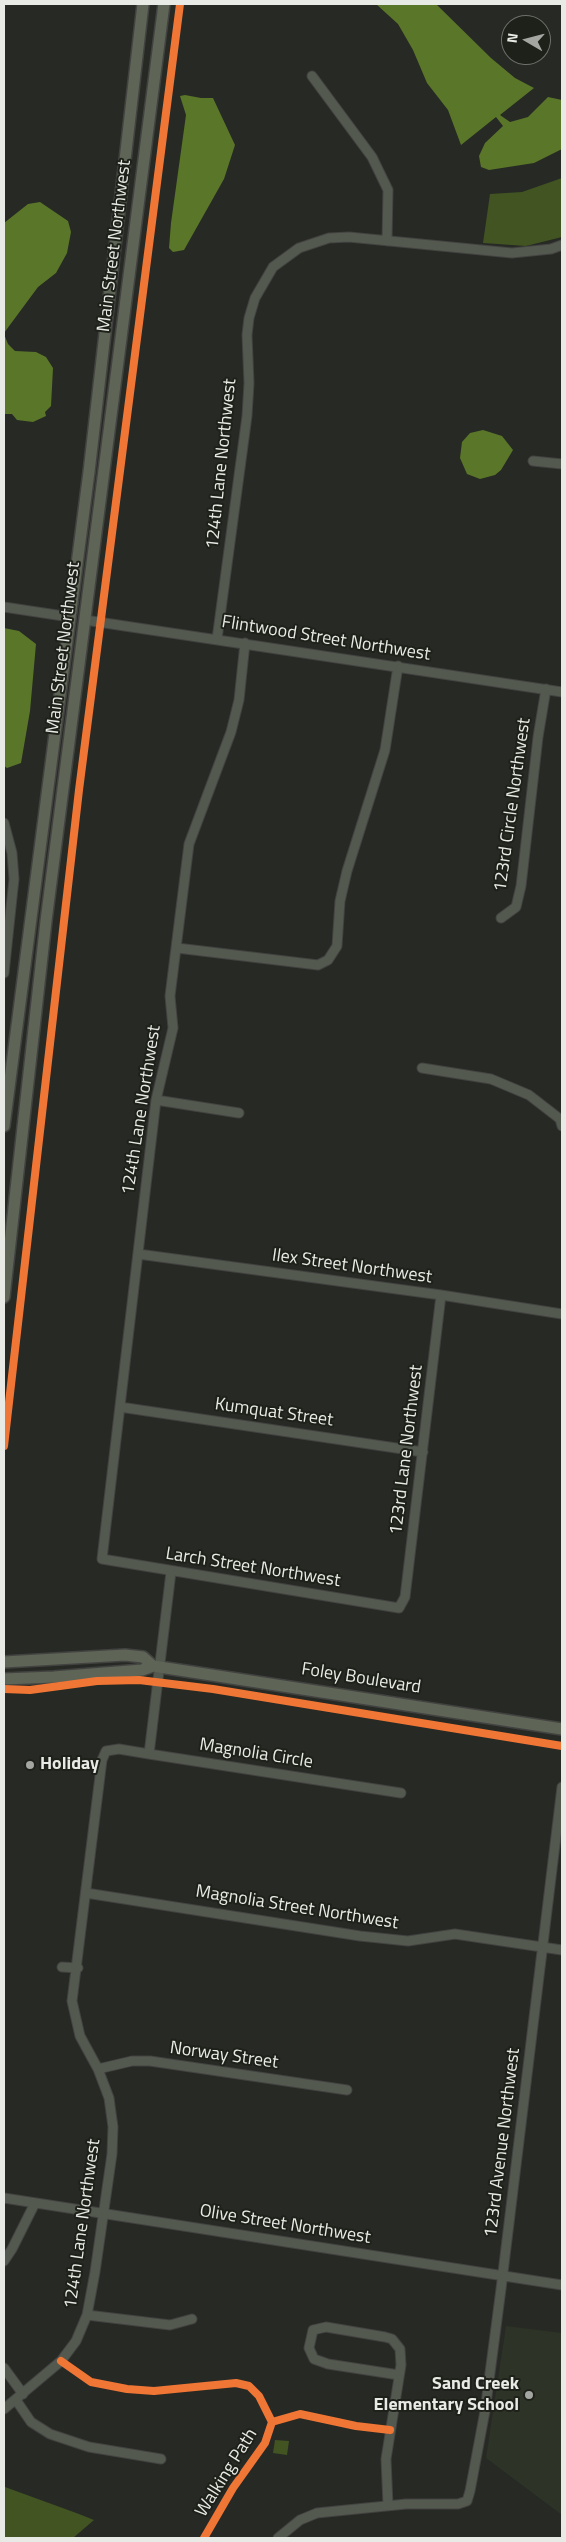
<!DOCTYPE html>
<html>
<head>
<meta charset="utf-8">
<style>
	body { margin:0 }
	#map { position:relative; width:566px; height:2542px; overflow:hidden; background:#272925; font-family:"Titillium Web",sans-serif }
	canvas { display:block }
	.frame { position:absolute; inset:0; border:5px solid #e8eae5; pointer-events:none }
	.north { position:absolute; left:501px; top:15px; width:50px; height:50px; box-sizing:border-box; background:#1d2119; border:1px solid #6e716b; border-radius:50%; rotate:278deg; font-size:14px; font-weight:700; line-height:20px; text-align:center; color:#e8eae5 }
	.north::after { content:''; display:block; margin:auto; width:18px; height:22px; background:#a4a6a2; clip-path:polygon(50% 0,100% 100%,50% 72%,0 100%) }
</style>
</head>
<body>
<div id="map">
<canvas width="566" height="2542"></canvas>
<div class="frame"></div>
<div class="north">N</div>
</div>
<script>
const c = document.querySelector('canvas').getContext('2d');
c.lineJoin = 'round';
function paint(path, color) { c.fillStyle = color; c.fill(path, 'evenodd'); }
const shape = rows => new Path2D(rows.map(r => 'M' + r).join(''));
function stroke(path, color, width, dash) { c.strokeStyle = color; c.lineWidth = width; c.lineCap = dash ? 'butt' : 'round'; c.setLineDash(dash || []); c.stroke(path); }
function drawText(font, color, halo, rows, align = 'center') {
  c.font = font + ' "Titillium Web",sans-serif'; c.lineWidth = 4; c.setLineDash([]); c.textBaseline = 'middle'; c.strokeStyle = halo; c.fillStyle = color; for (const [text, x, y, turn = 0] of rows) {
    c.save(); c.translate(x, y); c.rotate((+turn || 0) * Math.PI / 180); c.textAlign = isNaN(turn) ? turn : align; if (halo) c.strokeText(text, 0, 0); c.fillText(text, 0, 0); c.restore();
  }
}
paint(shape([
	[506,2326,562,2333,562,2515,486,2458]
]), '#2d3326');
paint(shape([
	[562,178,562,237,526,246,483,243,490,194,522,192],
	[275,2440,289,2441,287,2455,273,2453],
	[5,2487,79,2514,94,2520,73,2538,4,2538]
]), '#415421');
paint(shape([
	[376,4,436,4,491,58,515,78,534,88,500,115,510,122,528,117,548,97,562,100,562,149,534,163,489,170,481,167,479,156,485,143,503,126,496,117,461,145,448,110,427,83,413,50,398,24],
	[185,95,201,98,213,98,235,145,224,179,184,250,173,252,169,248,171,223,186,115,180,96],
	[40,202,68,221,71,232,67,253,56,273,38,287,4,333,4,223,28,204],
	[4,334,8,344,15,351,36,352,46,357,53,368,51,406,45,412,46,416,33,422,17,420,12,414,4,414],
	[483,430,502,436,513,450,501,470,495,475,480,479,467,474,460,458,462,442,470,433],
	[4,628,19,631,36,644,30,711,21,763,7,768,4,766]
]), '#5a7629');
const street = shape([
	[312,76,372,157,388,190,387,241],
	[533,461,562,464],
	[4,607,70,617],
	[85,620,562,692],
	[217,639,247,416,249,383,247,335,249,318,255,298,273,267,299,248,329,238,349,237,512,253,551,249,562,245],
	[245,643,239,700,231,732,189,844,170,996,173,1028,156,1100,102,1559,399,1608,405,1597,441,1295],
	[4,823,12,853,14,879,4,973],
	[501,918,516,907,521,886,538,737,546,689],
	[177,948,318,965,328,960,337,946,340,901,347,871,385,750,398,666],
	[422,1068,491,1079,529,1095,560,1119,562,1126],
	[156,1100,239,1113],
	[138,1254,441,1295,562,1314],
	[120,1407,423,1452],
	[149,1754,171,1572],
	[86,1893,360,1936,408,1941,455,1934,562,1950],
	[62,1967,78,1968],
	[98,2069,132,2061,150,2061,347,2090],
	[4,2198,562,2285],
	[4,2261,12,2249,35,2203],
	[87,2315,170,2325,192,2319],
	[4,2368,23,2394],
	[16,2400,31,2422,50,2434,89,2447,161,2459],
	[4,2409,61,2361,76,2341,87,2315,95,2272,112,2154,113,2127,109,2098,98,2069,80,2036,72,2001,102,1760,106,1751,119,1749,149,1754,401,1793],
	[388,2505,386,2459,401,2365,400,2349,392,2339,385,2337,326,2327,313,2330,309,2348,314,2359,328,2364,399,2375],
	[278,2538,300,2520,317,2513,406,2504,458,2504,467,2501,470,2491,485,2411,501,2289,562,1787]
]);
const secondary = shape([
	[4,1126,89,472,143,4],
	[4,1297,46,921,164,4],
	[4,1662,125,1655,143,1657,153,1666],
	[4,1679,54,1677,142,1670,153,1666,562,1729]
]);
stroke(street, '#424341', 11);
stroke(secondary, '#424341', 14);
stroke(street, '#54594f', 9);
stroke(secondary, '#5e6456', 11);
stroke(shape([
	[4,1446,79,790,180,4],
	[4,1689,30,1690,97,1681,139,1680,213,1689,562,1746],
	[61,2361,91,2382,127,2389,154,2391,236,2383,249,2386,259,2396,272,2422,300,2414,356,2426,390,2430],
	[204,2538,233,2488,265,2443,272,2422]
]), '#f07635', 8);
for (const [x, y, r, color] of [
	[30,1765,5,"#a4a6a2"],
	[529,2395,5,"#a4a6a2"]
]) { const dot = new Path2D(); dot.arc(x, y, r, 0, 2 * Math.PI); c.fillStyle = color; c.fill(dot); stroke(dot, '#1d2119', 2); }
drawText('18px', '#e8eae5', '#1d2119', [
	["Main Street Northwest",115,246,-83],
	["124th Lane Northwest",222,464,-84],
	["Flintwood Street Northwest",326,639,9],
	["Main Street Northwest",64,648,-83],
	["123rd Circle Northwest",513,805,-82],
	["124th Lane Northwest",142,1110,-81],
	["Ilex Street Northwest",352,1267,8],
	["Kumquat Street",274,1413,8],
	["123rd Lane Northwest",407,1450,-83],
	["Larch Street Northwest",253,1568,9],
	["Foley Boulevard",361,1679,9],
	["Magnolia Circle",256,1754,9],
	["Magnolia Street Northwest",297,1908,9],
	["Norway Street",224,2056,8],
	["123rd Avenue Northwest",503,2143,-83],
	["124th Lane Northwest",83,2224,-82],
	["Olive Street Northwest",285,2225,9],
	["Walking Path",227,2473,-58]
]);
drawText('bold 18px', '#e8eae5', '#1d2119', [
	["Holiday",40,1765],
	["Sand Creek",519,2385,"right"],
	["Elementary School",519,2406,"right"]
], 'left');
</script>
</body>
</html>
